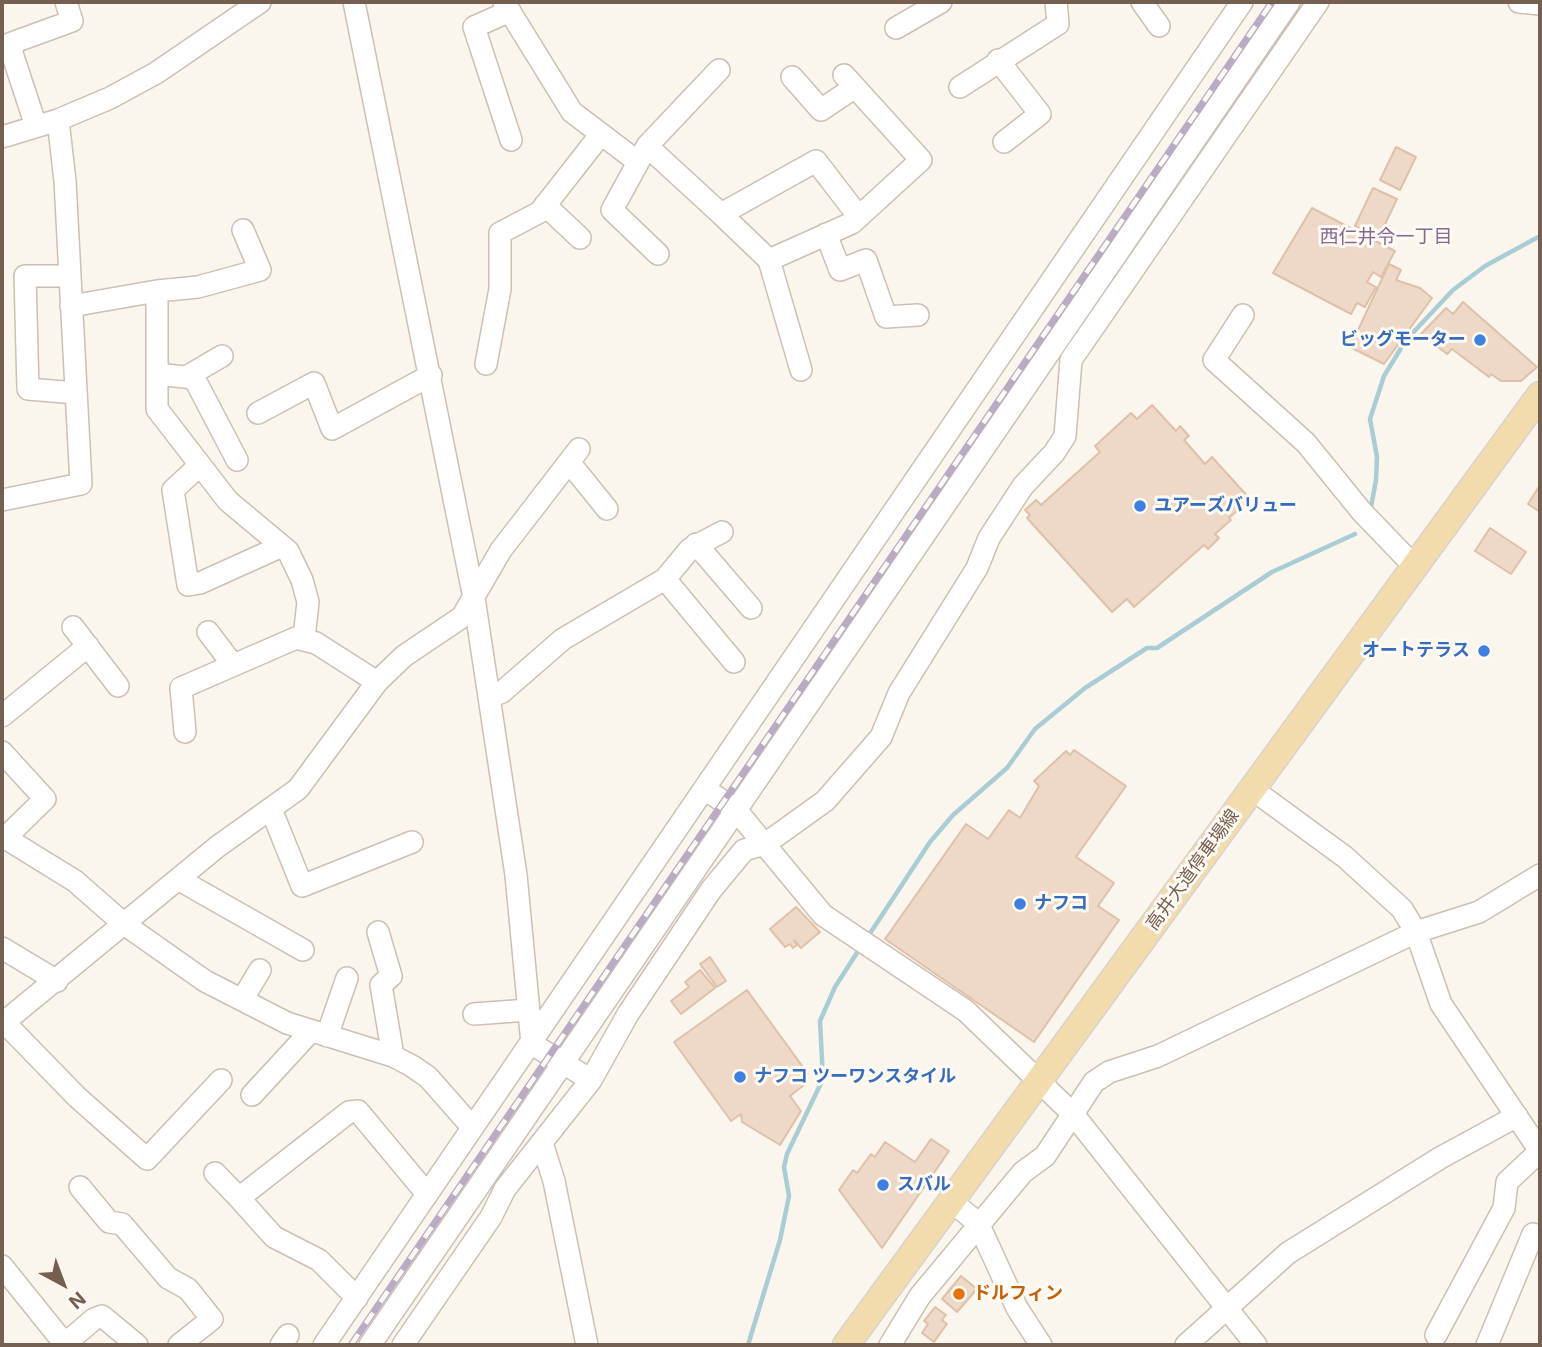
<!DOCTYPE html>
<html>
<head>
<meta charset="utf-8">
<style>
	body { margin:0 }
	#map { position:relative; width:1542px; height:1347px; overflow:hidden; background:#fbf6ed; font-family:Inter,sans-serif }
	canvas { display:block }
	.frame { position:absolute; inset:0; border:4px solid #755f51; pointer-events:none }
	.north { position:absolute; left:28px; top:1249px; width:70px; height:70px; -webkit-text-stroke:5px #fefaf4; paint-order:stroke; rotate:139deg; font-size:19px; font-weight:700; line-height:28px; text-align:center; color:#755f51 }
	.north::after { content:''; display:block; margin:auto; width:24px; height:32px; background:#755f51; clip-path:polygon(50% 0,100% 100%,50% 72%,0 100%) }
</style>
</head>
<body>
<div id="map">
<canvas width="1542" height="1347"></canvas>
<div class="frame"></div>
<div class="north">N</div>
</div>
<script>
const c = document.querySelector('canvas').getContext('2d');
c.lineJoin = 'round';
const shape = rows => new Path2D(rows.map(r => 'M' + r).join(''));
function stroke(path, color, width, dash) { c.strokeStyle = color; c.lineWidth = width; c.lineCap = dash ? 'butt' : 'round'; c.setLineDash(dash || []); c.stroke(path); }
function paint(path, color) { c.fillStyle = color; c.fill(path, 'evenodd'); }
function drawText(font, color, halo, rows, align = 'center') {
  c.font = font + ' Inter,"Noto Sans JP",sans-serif'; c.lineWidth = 6; c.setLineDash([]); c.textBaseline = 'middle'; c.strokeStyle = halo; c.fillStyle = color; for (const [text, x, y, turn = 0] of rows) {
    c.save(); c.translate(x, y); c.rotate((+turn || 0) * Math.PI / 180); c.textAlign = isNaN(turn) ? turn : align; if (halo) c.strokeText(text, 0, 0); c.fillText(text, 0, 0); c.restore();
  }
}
stroke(shape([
	[1371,507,1376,480,1377,457,1370,419,1384,376,1406,340,1453,290,1485,266,1540,236],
	[867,938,930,842,953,815,1007,768,1035,729,1085,688,1147,648,1157,648,1272,572,1355,534],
	[748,1345,780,1240,789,1196,784,1167,787,1154,823,1079,820,1021,835,987,860,948]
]), '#aaccd4', 4.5);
const building = shape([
	[1396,147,1416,157,1400,190,1380,180,1396,147],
	[1373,188,1397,199,1379,237,1355,226,1373,188],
	[1312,208,1395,251,1381,277,1373,272,1367,282,1376,287,1365,307,1357,303,1351,314,1273,273,1312,208],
	[1389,264,1401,270,1396,280,1420,288,1432,298,1384,364,1350,347,1389,264],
	[1463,302,1537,367,1521,381,1501,381,1491,374,1489,377,1452,349,1447,354,1421,334,1446,308,1453,314,1463,302],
	[1152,405,1176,431,1180,426,1189,436,1184,440,1205,464,1212,457,1250,499,1229,518,1231,520,1215,534,1219,538,1208,549,1204,545,1134,607,1127,599,1112,612,1027,518,1030,515,1025,510,1036,500,1041,505,1100,452,1095,446,1131,413,1137,419,1152,405],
	[1540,485,1540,512,1528,504,1540,485],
	[1490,528,1526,552,1511,574,1475,551,1490,528],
	[1074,750,1126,786,1076,857,1114,883,1098,906,1119,920,1034,1042,885,939,966,824,988,839,1009,810,1020,818,1039,786,1034,781,1066,751,1070,755,1074,750],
	[796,907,820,932,801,948,794,940,797,945,793,948,790,944,785,947,770,929,796,907],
	[710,957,726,981,717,987,700,964,710,957],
	[700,970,715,988,681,1014,671,1001,689,987,685,982,700,970],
	[747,990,808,1074,800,1079,804,1085,790,1096,801,1111,780,1145,742,1122,741,1114,731,1121,674,1042,747,990],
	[931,1139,949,1151,882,1248,839,1190,853,1170,857,1173,871,1154,875,1157,885,1142,915,1162,931,1139],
	[961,1276,977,1289,957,1312,942,1299,961,1276],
	[935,1307,946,1315,942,1320,947,1324,934,1342,922,1333,928,1324,924,1321,935,1307]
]);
paint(building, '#eed8c7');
stroke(building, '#dfc0a9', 2);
const minor = shape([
	[354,2,474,598,516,875,532,1044],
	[504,2,572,112,638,162],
	[1142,2,1159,26],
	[1519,2,1540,4],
	[510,11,474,27,511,140],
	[896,28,941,2],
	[998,60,1040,114,1004,142],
	[792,77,821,110,855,87],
	[960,87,1058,24,1056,2],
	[36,126,9,44,72,21,66,2],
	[2,137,58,120,110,98,156,73,260,2],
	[647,146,719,70],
	[545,205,580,238],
	[721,214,769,260,801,370],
	[243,230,260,270,198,287,157,291,157,409,228,501,288,551,302,580,308,602,304,638],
	[826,234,840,270,866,260,886,317,918,315],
	[658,254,612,210,647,146,721,214,816,161,859,217],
	[769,260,852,223,921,160,844,75],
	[69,276,25,276,28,389,76,393],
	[71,306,157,291],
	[1243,315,1214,360,1306,443,1362,512,1415,567],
	[486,364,500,289,500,233,540,212,601,134],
	[157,374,194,378,237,460],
	[186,377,222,356],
	[258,413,314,383,332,429,431,375],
	[569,462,607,509],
	[199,466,173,490,188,585,200,583,282,546],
	[2,500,81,484,65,181,58,120],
	[696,544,751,608],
	[665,579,734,662],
	[73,627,118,686],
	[208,632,233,665],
	[490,697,502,692,563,639,665,579,690,549,722,532],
	[2,716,88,646],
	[185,732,181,688,296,638,316,643,377,682],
	[2,752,45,799,5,838],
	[1252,789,1345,857,1402,909,1416,932,1441,1004,1540,1151],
	[706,790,736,810,823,915,966,1011,1073,1114,1256,1345],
	[271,809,302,886,412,842],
	[2,836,75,881,124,924,205,981,287,1023,393,1056,412,1066,428,1077,472,1127],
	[178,879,303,950],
	[378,932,391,976,381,985,393,1056],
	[2,948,57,981],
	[242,1000,260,970],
	[474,1014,528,1010],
	[4,1022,77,1097,147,1159,221,1080],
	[2,1024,217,847,298,789,377,682,404,656,462,617,501,550,579,449],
	[327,1036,347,978],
	[532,1044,591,1080],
	[252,1095,311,1031],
	[542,1143,554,1181,587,1345],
	[215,1173,239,1198],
	[80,1187,109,1222,122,1224,168,1278,188,1289,212,1319,179,1345],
	[952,1202,978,1223,1017,1308,1041,1345],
	[2,1266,60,1338,67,1340,73,1337,94,1319,102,1316,137,1345],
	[357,1298,319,1260,274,1237,239,1198,349,1112,358,1111,427,1194],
	[1436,1335,1504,1208,1507,1182,1540,1151],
	[281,1345,288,1335],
	[324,1345,1242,2],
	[370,1345,1289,2],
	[403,1345,491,1217,505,1189,591,1080,628,1014,711,890,744,850,765,844,825,801,881,737,899,693,977,568,989,538,1023,486,1054,453,1065,436,1071,360,1318,2],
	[890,1345,920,1296,1023,1172,1045,1156,1094,1082,1109,1072,1158,1056,1416,932,1479,912,1540,875],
	[1186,1345,1288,1253,1440,1158,1517,1116],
	[1487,1345,1533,1234,1540,1236]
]);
const major = shape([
	[846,1345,1540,395]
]);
stroke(minor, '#cdbfb3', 24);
stroke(major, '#d8d2ce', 29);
stroke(minor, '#fff', 21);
stroke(major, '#f2dbad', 26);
const rail = shape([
	[351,1345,1272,2]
]);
stroke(rail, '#baabc5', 7);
stroke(rail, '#fefaf4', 4.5, [13]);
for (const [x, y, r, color] of [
	[1480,340,7,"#3f7fe0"],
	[1140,506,7,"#3f7fe0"],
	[1484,651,7,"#3f7fe0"],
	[1020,904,7,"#3f7fe0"],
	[740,1077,7,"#3f7fe0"],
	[883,1185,7,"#3f7fe0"],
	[959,1294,7,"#e8710a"]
]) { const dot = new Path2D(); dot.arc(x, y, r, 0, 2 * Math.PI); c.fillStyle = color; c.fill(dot); stroke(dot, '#fefaf4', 2.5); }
drawText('bold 18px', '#366cbe', '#fefaf4', [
	["ビッグモーター",1466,340,"right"],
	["ユアーズバリュー",1154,506],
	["オートテラス",1470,651,"right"],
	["ナフコ",1034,904],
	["ナフコ ツーワンスタイル",754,1077],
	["スバル",897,1185]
], 'left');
drawText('18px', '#755f51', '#fefaf4', [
	["高井大道停車場線",1193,870,-54]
]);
drawText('bold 18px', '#c56008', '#fefaf4', [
	["ドルフィン",973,1294]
], 'left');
drawText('19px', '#856a90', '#fefaf4', [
	["西仁井令一丁目",1386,237]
]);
</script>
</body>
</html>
